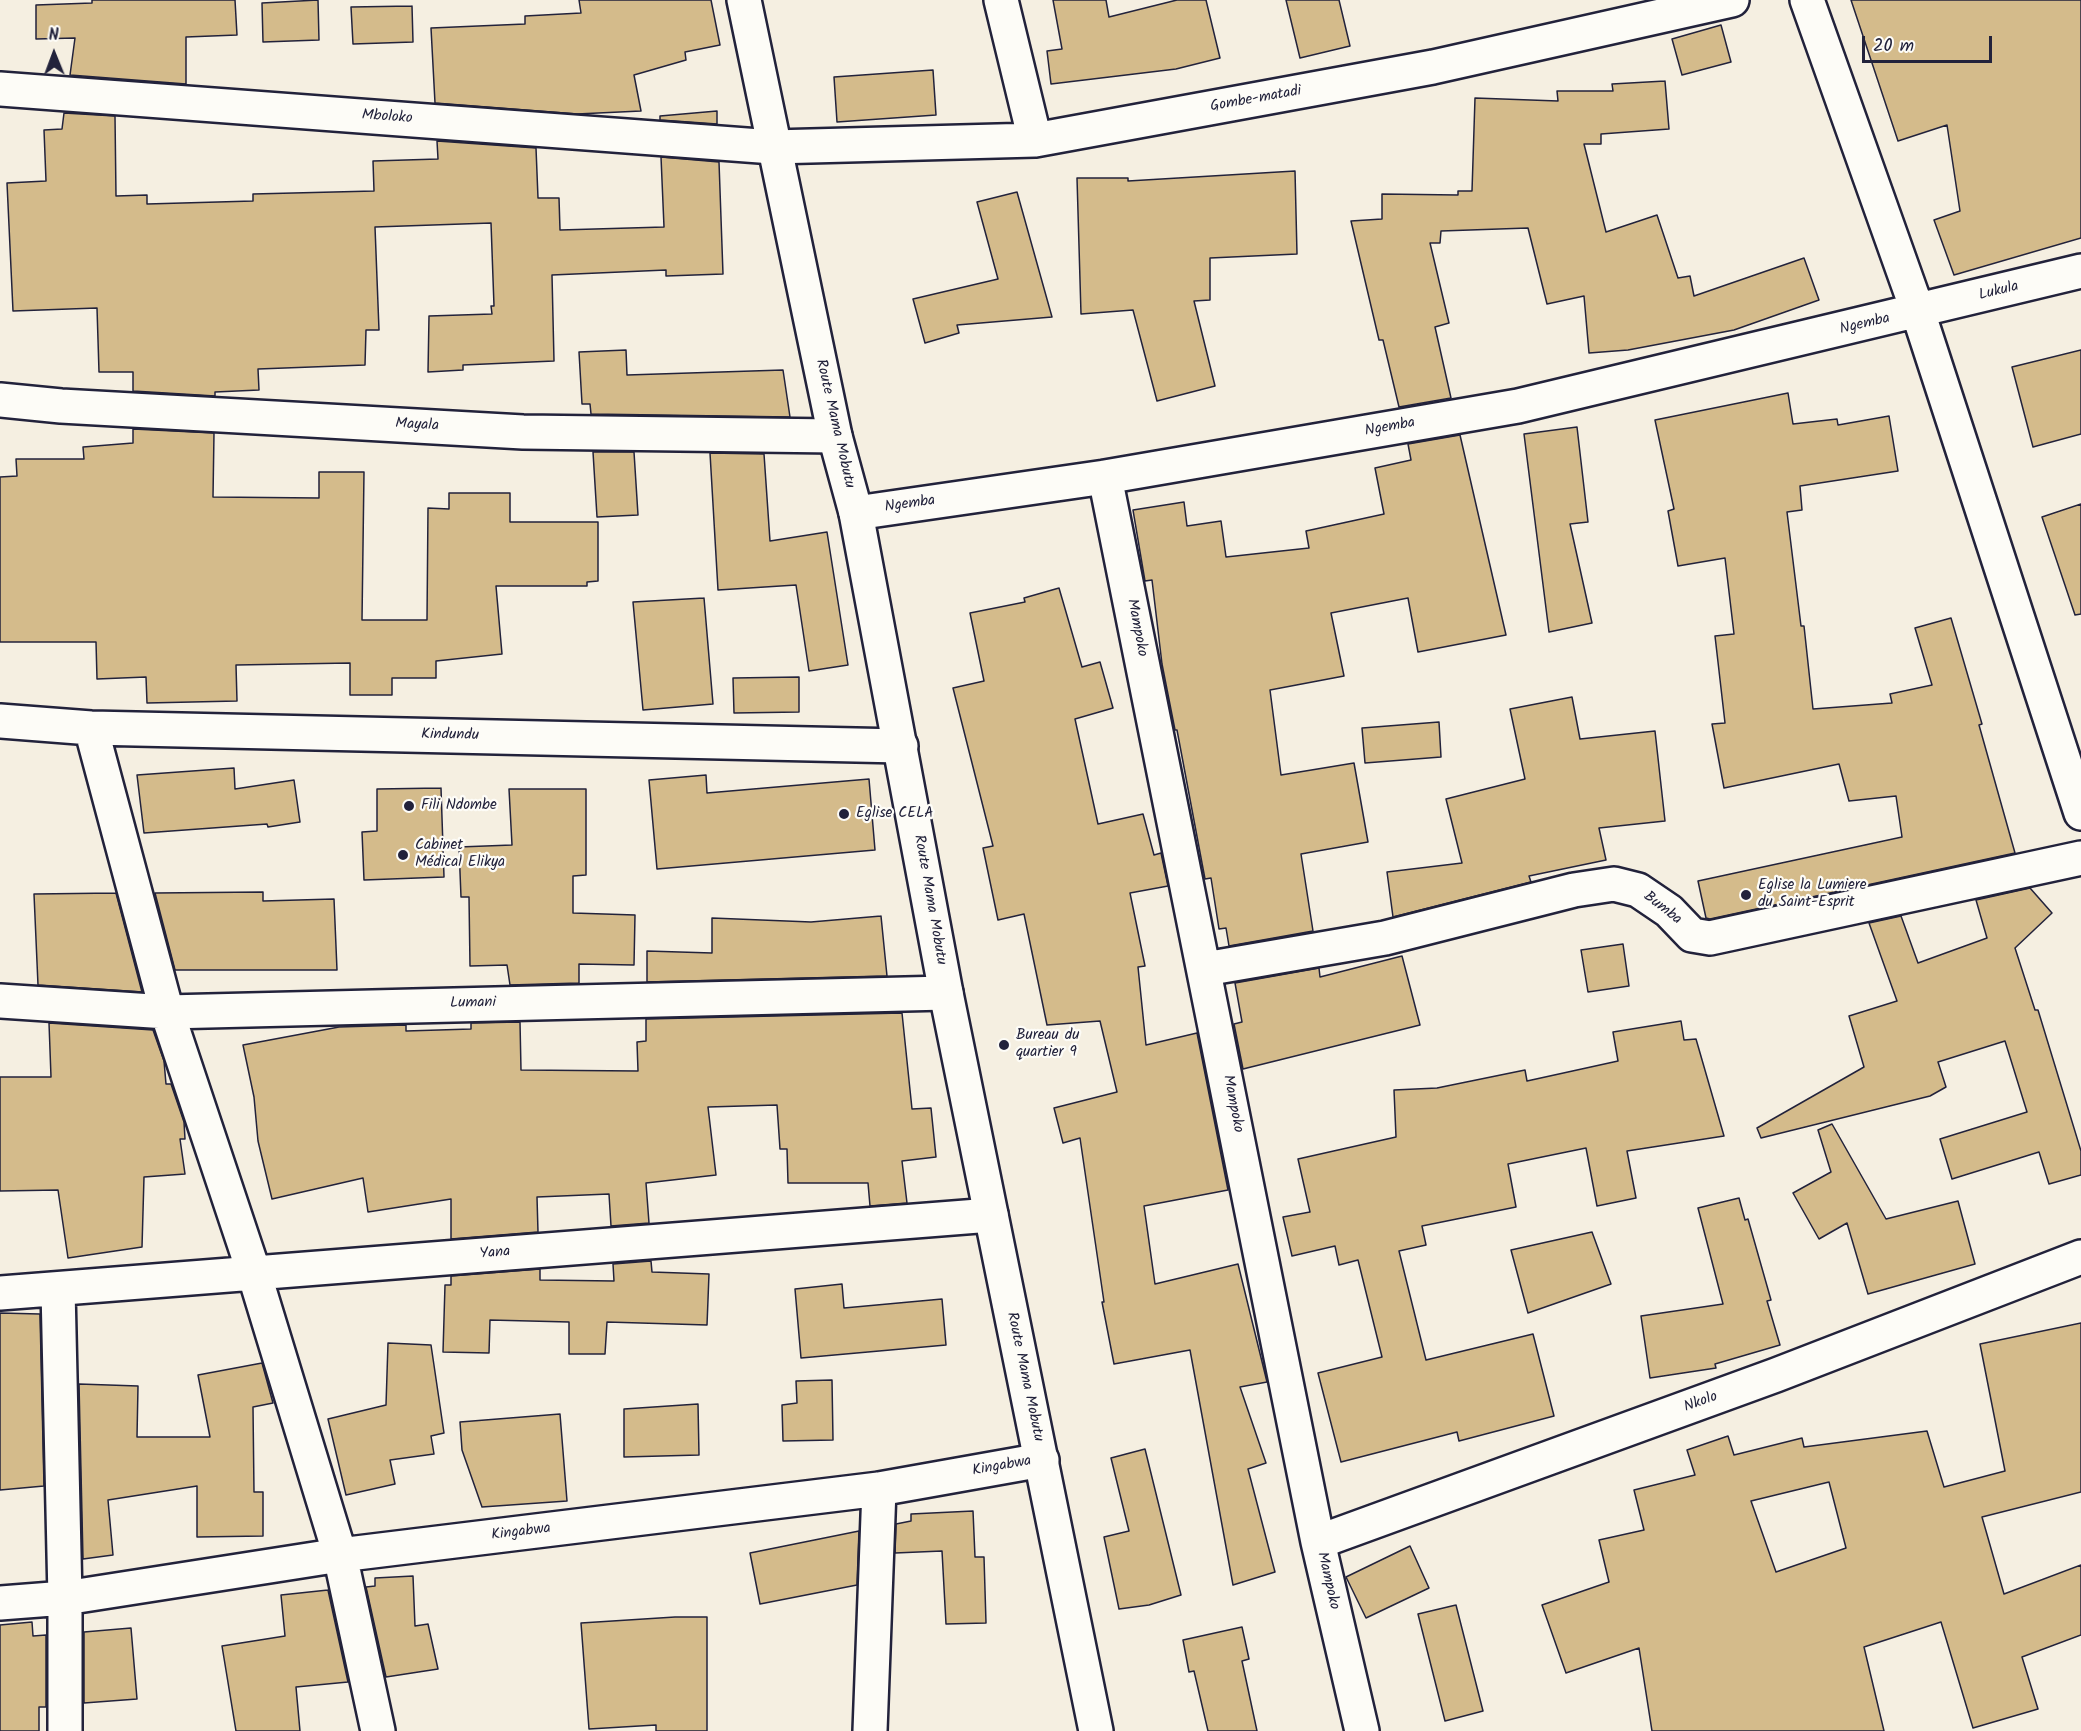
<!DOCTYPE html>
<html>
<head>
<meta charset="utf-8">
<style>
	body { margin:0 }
	#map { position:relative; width:2081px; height:1731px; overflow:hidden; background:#f5efe1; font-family:Kalam,sans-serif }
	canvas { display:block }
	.north { position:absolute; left:24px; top:24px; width:60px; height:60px; -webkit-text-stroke:4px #fdfcf7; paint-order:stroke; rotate:359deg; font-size:16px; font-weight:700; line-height:24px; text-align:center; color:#22223b }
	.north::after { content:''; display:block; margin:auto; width:21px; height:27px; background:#22223b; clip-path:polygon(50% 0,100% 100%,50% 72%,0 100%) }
	.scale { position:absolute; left:1862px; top:36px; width:130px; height:27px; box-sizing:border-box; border:3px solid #22223b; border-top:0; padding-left:8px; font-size:18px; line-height:21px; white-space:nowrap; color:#22223b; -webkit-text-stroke:4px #fdfcf7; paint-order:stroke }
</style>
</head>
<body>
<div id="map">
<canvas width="2081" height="1731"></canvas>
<div class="north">N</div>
<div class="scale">20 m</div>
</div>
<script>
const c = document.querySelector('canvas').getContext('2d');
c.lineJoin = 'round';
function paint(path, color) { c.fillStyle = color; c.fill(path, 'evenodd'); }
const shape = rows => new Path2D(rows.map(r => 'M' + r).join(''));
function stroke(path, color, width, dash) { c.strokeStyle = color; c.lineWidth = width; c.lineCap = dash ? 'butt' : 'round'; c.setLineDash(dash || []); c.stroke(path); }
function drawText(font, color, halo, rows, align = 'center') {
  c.font = font + ' Kalam,sans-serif'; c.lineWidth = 4.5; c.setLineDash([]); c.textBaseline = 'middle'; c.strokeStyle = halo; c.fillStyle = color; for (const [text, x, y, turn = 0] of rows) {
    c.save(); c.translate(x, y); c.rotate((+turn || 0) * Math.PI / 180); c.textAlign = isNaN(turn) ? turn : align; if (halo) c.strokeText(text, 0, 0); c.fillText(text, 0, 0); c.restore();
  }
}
const building = shape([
	[92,0,235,0,237,35,186,37,186,84,70,75,75,38,36,39,36,5,92,3,92,0],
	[318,0,319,40,263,42,262,3,318,0],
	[579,0,711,0,720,45,685,52,686,60,634,75,641,111,577,114,435,103,431,28,525,24,525,16,581,13,579,0],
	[1053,0,1106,0,1109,17,1177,0,1206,0,1220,58,1176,69,1051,84,1047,51,1062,49,1053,0],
	[1286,0,1339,0,1350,46,1300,58,1286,0],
	[1851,0,2081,0,2081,238,1954,275,1934,220,1960,211,1947,125,1898,141,1851,0],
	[412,6,413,42,353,44,351,7,412,6],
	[1721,25,1731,62,1682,75,1672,39,1721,25],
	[933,70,936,115,837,122,834,77,933,70],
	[1665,81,1669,129,1601,134,1601,144,1584,144,1606,232,1657,215,1678,278,1690,276,1694,296,1804,258,1819,300,1734,330,1628,350,1589,353,1584,296,1547,304,1528,228,1441,231,1440,243,1430,243,1449,323,1435,327,1451,398,1399,407,1383,340,1379,340,1351,221,1382,219,1382,194,1458,195,1458,191,1472,191,1475,98,1558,101,1557,91,1613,91,1612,84,1665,81],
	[717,111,717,124,660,120,660,116,717,111],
	[64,113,115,116,116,196,147,195,147,204,253,201,253,194,374,191,373,161,438,159,437,141,536,148,538,198,559,198,560,230,664,227,661,157,719,162,723,274,666,276,666,270,552,275,554,361,463,365,463,370,428,372,429,316,492,314,491,306,494,306,491,223,375,227,379,330,366,330,365,365,258,369,259,390,215,392,215,396,133,391,133,372,99,372,97,308,13,311,7,183,46,181,44,130,62,129,64,113],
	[1295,171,1297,254,1210,258,1210,300,1194,301,1215,386,1157,401,1133,310,1081,314,1077,178,1128,178,1128,181,1295,171],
	[1017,192,1052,317,957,325,959,333,925,343,913,299,998,279,977,202,1017,192],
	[626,350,627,375,783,370,790,417,591,414,590,404,582,404,579,352,626,350],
	[2081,350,2081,434,2033,447,2012,367,2081,350],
	[1788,393,1793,424,1837,419,1838,425,1889,416,1898,471,1800,486,1802,510,1787,512,1801,626,1804,626,1813,709,1892,703,1890,694,1932,685,1915,628,1951,618,1982,724,1979,725,2015,853,1710,919,1706,918,1698,881,1902,837,1896,796,1849,801,1839,764,1724,788,1712,724,1725,723,1715,636,1734,634,1725,558,1678,566,1668,511,1674,509,1655,420,1788,393],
	[1577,427,1588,522,1570,524,1592,623,1549,632,1524,434,1577,427],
	[133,429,214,433,213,497,319,498,319,472,364,472,362,620,427,620,428,508,449,509,449,493,510,493,510,522,598,522,598,581,587,582,587,586,496,586,502,654,436,661,436,678,392,678,392,695,350,695,350,663,236,665,237,701,147,703,146,677,97,679,96,642,0,642,0,477,17,476,16,459,84,459,83,447,133,443,133,429],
	[1460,435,1506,635,1418,652,1408,598,1331,613,1344,676,1270,690,1281,775,1354,763,1368,842,1301,854,1313,931,1229,946,1226,928,1219,929,1211,878,1205,879,1177,730,1175,730,1162,664,1152,580,1145,581,1133,510,1184,502,1187,526,1221,521,1226,557,1309,548,1306,531,1384,514,1375,468,1411,460,1408,444,1460,435],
	[593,452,634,452,638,515,597,517,593,452],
	[710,453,764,454,770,541,827,532,848,665,809,671,796,585,718,590,710,453],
	[2081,504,2081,614,2075,615,2042,517,2081,504],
	[1059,588,1082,667,1100,662,1113,708,1075,719,1098,824,1143,814,1154,855,1161,853,1168,886,1130,893,1145,966,1138,967,1146,1045,1197,1033,1228,1190,1144,1206,1155,1284,1238,1264,1267,1382,1240,1387,1266,1463,1248,1469,1275,1572,1233,1585,1190,1350,1114,1364,1102,1302,1104,1302,1080,1138,1063,1143,1054,1108,1117,1092,1100,1021,1047,1025,1024,914,998,920,983,848,993,846,953,688,984,681,970,613,1025,602,1024,598,1059,588],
	[704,598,713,704,643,710,633,602,704,598],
	[799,677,799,712,734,713,733,678,799,677],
	[1572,697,1580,739,1655,731,1665,821,1599,828,1606,860,1529,876,1531,882,1393,917,1387,872,1462,863,1446,799,1525,779,1510,709,1572,697],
	[1439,722,1441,757,1365,763,1362,728,1439,722],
	[234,768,235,789,294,780,300,822,268,827,267,824,144,833,137,775,234,768],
	[706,775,707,793,869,779,875,850,657,869,649,780,706,775],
	[441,788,444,877,364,880,362,832,377,831,377,789,441,788],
	[509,789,586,789,586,875,573,876,573,913,635,915,634,965,579,964,579,983,510,985,507,965,470,966,469,897,461,897,459,847,512,845,509,789],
	[2030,888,2052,913,2015,948,2035,1010,2038,1010,2081,1151,2081,1175,2049,1184,2039,1152,1952,1179,1940,1139,2027,1112,2005,1041,1938,1062,1946,1087,1930,1096,1761,1138,1757,1128,1864,1067,1849,1016,1897,1001,1869,923,1901,916,1918,963,1987,938,1976,900,2030,888],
	[263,892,263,901,334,899,337,970,175,970,155,893,263,892],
	[116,893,142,992,38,985,34,894,116,893],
	[881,916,887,976,647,982,647,951,712,953,712,918,811,922,881,916],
	[1623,944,1629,986,1588,992,1581,950,1623,944],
	[1402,956,1420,1025,1243,1069,1234,1024,1242,1022,1235,983,1319,968,1320,977,1402,956],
	[902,1013,912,1109,931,1108,936,1157,902,1161,907,1203,870,1206,868,1183,788,1183,787,1149,780,1149,777,1105,708,1107,716,1175,646,1183,649,1223,611,1226,609,1194,537,1197,538,1232,451,1239,451,1199,368,1212,363,1178,272,1199,258,1141,254,1097,243,1045,339,1027,406,1025,406,1031,471,1029,471,1023,520,1022,521,1070,638,1071,637,1042,646,1041,646,1019,902,1013],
	[1681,1021,1684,1040,1696,1039,1724,1136,1627,1151,1636,1198,1597,1206,1586,1148,1508,1164,1516,1207,1422,1226,1426,1245,1399,1251,1426,1360,1533,1334,1554,1416,1459,1441,1457,1432,1341,1462,1318,1373,1382,1357,1358,1260,1339,1265,1335,1246,1292,1256,1283,1217,1310,1212,1298,1159,1396,1137,1394,1090,1437,1088,1525,1070,1527,1081,1618,1061,1613,1032,1681,1021],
	[49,1023,153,1030,164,1061,166,1084,171,1084,184,1122,185,1139,180,1139,185,1174,144,1177,142,1247,68,1258,58,1190,0,1191,0,1077,51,1077,49,1023],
	[1832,1124,1886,1219,1958,1201,1975,1264,1868,1294,1847,1223,1819,1239,1793,1193,1831,1172,1818,1130,1832,1124],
	[1739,1198,1745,1220,1748,1219,1771,1300,1767,1301,1780,1345,1715,1364,1716,1368,1650,1378,1641,1316,1723,1304,1698,1208,1739,1198],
	[1592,1232,1611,1284,1528,1313,1511,1250,1592,1232],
	[651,1261,652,1272,709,1274,707,1325,607,1322,605,1354,569,1354,569,1322,490,1320,489,1353,443,1352,445,1285,451,1285,451,1276,540,1269,540,1280,614,1281,613,1264,651,1261],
	[842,1284,844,1308,942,1299,946,1345,801,1358,795,1289,842,1284],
	[0,1313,40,1314,44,1486,0,1490,0,1313],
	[2081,1323,2081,1492,1982,1517,2004,1594,2081,1565,2081,1635,2022,1657,2038,1709,1973,1728,1941,1622,1864,1647,1884,1731,1652,1731,1639,1648,1566,1673,1542,1605,1609,1582,1599,1540,1644,1530,1634,1490,1695,1475,1687,1450,1728,1436,1734,1455,1802,1438,1804,1447,1927,1431,1944,1487,2005,1471,1980,1344,2081,1323],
	[1829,1482,1846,1548,1776,1572,1751,1501,1829,1482],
	[388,1343,431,1345,444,1433,431,1436,434,1454,390,1460,395,1484,346,1495,328,1419,386,1405,388,1343],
	[262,1363,273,1403,253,1407,254,1492,263,1492,263,1536,197,1537,197,1486,108,1500,113,1555,83,1559,79,1384,138,1386,137,1437,210,1437,198,1375,262,1363],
	[832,1380,833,1440,783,1441,782,1405,797,1403,796,1381,832,1380],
	[698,1404,699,1455,624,1457,624,1409,698,1404],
	[560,1414,567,1501,482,1507,462,1450,460,1422,560,1414],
	[1145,1449,1181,1595,1149,1605,1119,1609,1104,1537,1129,1531,1111,1458,1145,1449],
	[973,1511,975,1557,984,1557,986,1623,946,1624,942,1551,895,1553,896,1524,911,1521,911,1514,973,1511],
	[859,1531,857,1585,760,1604,750,1553,859,1531],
	[1410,1546,1429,1588,1366,1618,1346,1577,1410,1546],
	[413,1576,415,1626,428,1624,438,1669,386,1677,366,1587,375,1586,375,1578,413,1576],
	[328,1590,348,1682,296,1687,300,1731,236,1731,222,1646,285,1636,281,1595,328,1590],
	[1456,1605,1483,1711,1445,1721,1418,1614,1456,1605],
	[675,1617,707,1617,707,1731,656,1731,656,1725,589,1729,581,1623,675,1617],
	[32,1622,33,1636,46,1635,46,1707,39,1707,39,1731,0,1731,0,1625,32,1622],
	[1242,1627,1249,1659,1242,1661,1257,1731,1208,1731,1194,1671,1189,1672,1183,1640,1242,1627],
	[131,1628,137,1699,84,1703,84,1632,131,1628]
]);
paint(building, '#d4bb8b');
stroke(building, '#22223b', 1.5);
const street = shape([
	[1001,0,1035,140],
	[1807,0,1918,312,2081,813],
	[0,89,773,147,1035,140,1433,67,1732,0],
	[0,400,61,406,523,432,835,436],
	[1105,477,1318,1542,1362,1731],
	[856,513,1105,477,1518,406,2081,271],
	[0,721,91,728,901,746],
	[91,728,167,1012,254,1273,340,1555,378,1731],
	[1205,969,1385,938,1574,890,1614,884,1638,890,1669,911,1692,935,1710,938,2081,858],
	[0,1001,167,1012,946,993],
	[58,1289,65,1598,65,1731],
	[0,1293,991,1215],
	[1318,1542,1776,1375,2081,1257],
	[0,1603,65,1598,340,1555,879,1489,1042,1460],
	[870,1731,879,1489]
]);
const secondary = shape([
	[744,0,835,436,856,513,946,993,1096,1731]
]);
stroke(street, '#22223b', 38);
stroke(secondary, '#22223b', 38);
stroke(street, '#fdfcf7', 33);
stroke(secondary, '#fdfcf7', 33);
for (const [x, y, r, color] of [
	[409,806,6,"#22223b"],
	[844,814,6,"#22223b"],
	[403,855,6,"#22223b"],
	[1746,895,6,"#22223b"],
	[1004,1045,6,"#22223b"]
]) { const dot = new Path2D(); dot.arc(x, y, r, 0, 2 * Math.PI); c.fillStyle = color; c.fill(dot); stroke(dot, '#fdfcf7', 2); }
drawText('15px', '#22223b', '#fdfcf7', [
	["Gombe-matadi",1256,100,-10],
	["Mboloko",387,118,4],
	["Lukula",1999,292,-14],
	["Ngemba",1865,325,-13],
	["Route Mama Mobutu",834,424,77],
	["Mayala",417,426,3],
	["Ngemba",1390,428,-10],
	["Ngemba",910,505,-8],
	["Mampoko",1136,628,79],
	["Kindundu",450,736,1],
	["Route Mama Mobutu",929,900,80],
	["Bumba",1662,909,38],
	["Lumani",473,1004,-1],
	["Mampoko",1232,1104,79],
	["Yana",495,1254,-5],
	["Route Mama Mobutu",1024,1377,78],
	["Nkolo",1701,1403,-20],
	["Kingabwa",1002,1467,-10],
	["Kingabwa",521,1533,-7],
	["Mampoko",1327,1581,77]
]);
drawText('15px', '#22223b', '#fdfcf7', [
	["Fili Ndombe",421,806],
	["Eglise CELA",856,814],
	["Cabinet",415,846],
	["Médical Elikya",415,863],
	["Eglise la Lumiere",1758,886],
	["du Saint-Esprit",1758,903],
	["Bureau du",1016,1036],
	["quartier 9",1016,1053]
], 'left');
</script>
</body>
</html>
